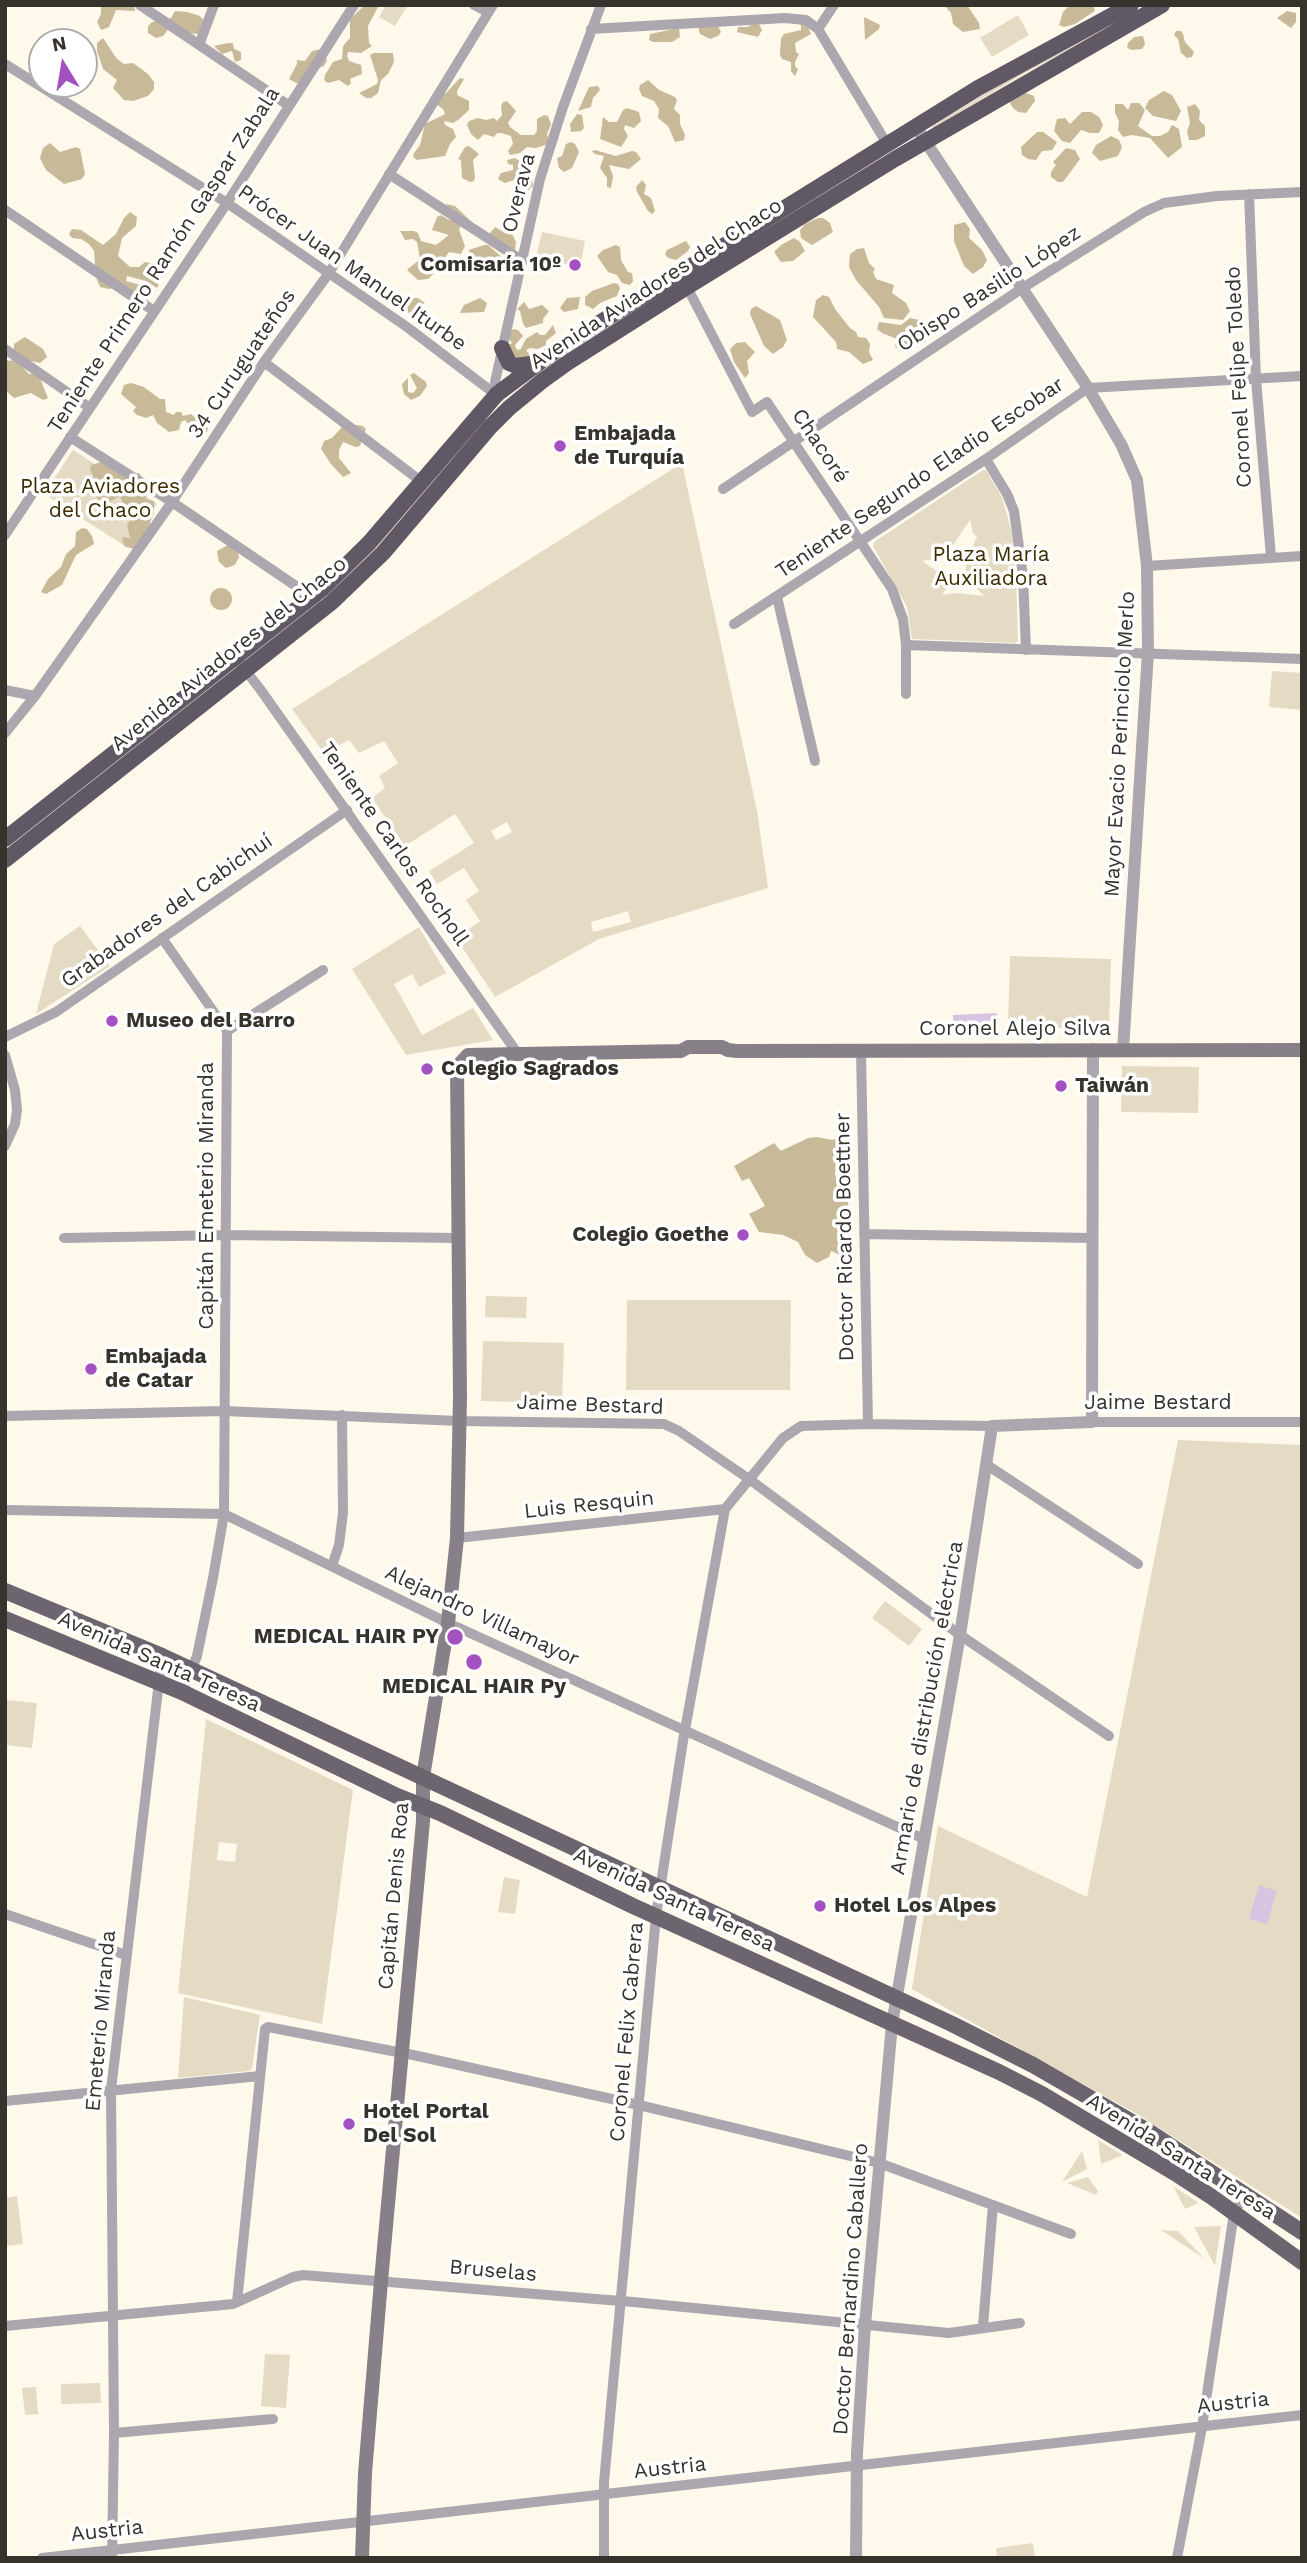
<!DOCTYPE html>
<html>
<head>
<meta charset="utf-8">
<style>
	body { margin:0 }
	#map { position:relative; width:1307px; height:2563px; overflow:hidden; background:#fff9ec; font-family:"Work Sans",sans-serif }
	canvas { display:block }
	.frame { position:absolute; inset:0; border:7px solid #36332d; pointer-events:none }
	.north { position:absolute; left:28px; top:28px; width:70px; height:70px; box-sizing:border-box; background:#fff; border:2px solid #afadab; border-radius:50%; rotate:349deg; font-size:19px; font-weight:700; line-height:28px; text-align:center; color:#36332d }
	.north::after { content:''; display:block; margin:auto; width:24px; height:32px; background:#a351c1; clip-path:polygon(50% 0,100% 100%,50% 72%,0 100%) }
</style>
</head>
<body>
<div id="map">
<canvas width="1307" height="2563"></canvas>
<div class="frame"></div>
<div class="north">N</div>
</div>
<script>
const c = document.querySelector('canvas').getContext('2d');
c.lineJoin = 'round';
function paint(path, color) { c.fillStyle = color; c.fill(path, 'evenodd'); }
const shape = rows => new Path2D(rows.map(r => 'M' + r).join(''));
function stroke(path, color, width, dash) { c.strokeStyle = color; c.lineWidth = width; c.lineCap = dash ? 'butt' : 'round'; c.setLineDash(dash || []); c.stroke(path); }
function drawText(font, color, halo, rows, align = 'center') {
  c.font = font + ' "Work Sans",sans-serif'; c.lineWidth = 7; c.setLineDash([]); c.textBaseline = 'middle'; c.strokeStyle = halo; c.fillStyle = color; for (const [text, x, y, turn = 0] of rows) {
    c.save(); c.translate(x, y); c.rotate((+turn || 0) * Math.PI / 180); c.textAlign = isNaN(turn) ? turn : align; if (halo) c.strokeText(text, 0, 0); c.fillText(text, 0, 0); c.restore();
  }
}
paint(shape([
	[386,5,408,5,395,26,379,17],
	[1018,15,1029,35,992,57,980,38],
	[1100,30,1100,33,1020,76,933,128,932,126,1019,73],
	[542,232,585,241,580,267,536,257],
	[474,431,476,433,358,570,330,593,330,591,355,568],
	[73,450,157,504,128,548,44,494],
	[682,463,757,811,768,888,599,939,495,997,456,938,480,921,466,900,479,891,464,868,437,884,429,871,474,843,455,814,405,846,372,798,385,788,379,776,398,763,384,741,359,753,349,740,324,753,292,709],
	[507,822,512,832,496,840,491,831],
	[628,911,631,922,593,932,591,922],
	[983,470,986,470,1002,497,1012,533,1016,577,1018,641,1015,643,912,639,907,607,873,546,874,542],
	[970,520,973,533,977,537,966,560,966,572,970,581,984,596,957,593,942,595,946,589,942,575,922,561,938,558,949,551],
	[1272,671,1302,673,1302,710,1269,707],
	[80,926,110,966,36,1014,54,944],
	[419,927,446,973,419,987,412,974,394,984,422,1035,473,1008,493,1040,406,1055,352,969],
	[1010,956,1111,959,1109,1030,1008,1026],
	[1122,1066,1199,1067,1198,1113,1121,1112],
	[486,1296,527,1297,526,1318,485,1317],
	[627,1300,791,1300,790,1390,626,1390],
	[483,1341,564,1343,562,1403,481,1401],
	[1178,1440,1302,1445,1302,2218,1137,2114,912,1989,938,1826,1087,1897],
	[885,1601,922,1629,909,1646,872,1618],
	[5,1700,37,1703,32,1748,5,1745],
	[206,1719,353,1790,322,2024,178,1993],
	[219,1842,237,1844,235,1862,217,1860],
	[504,1877,520,1880,515,1914,498,1912],
	[184,1997,260,2015,252,2068,249,2071,178,2078],
	[1098,2140,1123,2155,1101,2164],
	[1082,2151,1087,2169,1062,2182],
	[1088,2177,1098,2191,1096,2195,1067,2183],
	[1173,2186,1199,2203,1185,2209],
	[17,2196,23,2244,5,2246,5,2198],
	[1221,2226,1215,2266,1194,2227],
	[1160,2230,1178,2231,1205,2259,1164,2232],
	[265,2354,290,2355,286,2408,261,2406],
	[100,2383,101,2403,61,2404,61,2384],
	[36,2387,38,2414,25,2415,22,2388],
	[1033,2543,1035,2558,997,2558,996,2548]
]), '#e5dbc4');
paint(shape([
	[101,5,134,5,135,11,116,10,109,27,101,30,97,22,101,14],
	[365,5,379,5,368,26,369,43,372,46,361,53,348,52,347,56,349,61,361,65,362,74,350,79,351,83,348,86,339,80,328,83,324,80,325,75,333,62,342,59,343,46,350,38,350,19],
	[944,5,967,5,979,23,980,29,963,32,953,24,951,13],
	[1070,5,1093,5,1095,11,1075,24,1064,27,1059,25,1063,12],
	[175,11,187,12,200,16,207,25,205,32,197,34,184,33,170,27,163,36,156,38,148,33,148,26,152,22,171,18],
	[1287,11,1296,13,1296,22,1291,28,1277,18],
	[864,17,880,25,879,29,865,40],
	[758,22,762,30,758,37,737,32,738,27,747,27],
	[806,22,811,34,795,43,796,52,799,54,795,62,795,66,798,69,795,76,791,71,791,62,782,59,780,55,781,38,784,34,801,30,801,25,797,23],
	[717,24,721,32,718,36,710,39,700,34,698,26],
	[679,28,680,37,672,42,653,42,649,40,650,34],
	[1176,31,1181,31,1183,34,1185,42,1194,52,1192,57,1187,58,1181,53,1178,39,1174,35],
	[1143,36,1145,44,1142,49,1132,50,1127,48,1128,43,1134,37],
	[103,38,117,59,124,64,133,63,148,74,154,82,154,89,148,96,133,101,124,100,113,88,117,80,103,69,97,51,97,43],
	[228,43,233,43,234,49,241,52,241,60,235,62,232,51,222,54,214,46],
	[322,49,327,60,324,66,316,69,300,85,289,79,297,64,297,60,305,61,312,51],
	[374,53,393,53,394,62,388,74,381,80,378,93,371,98,366,98,359,93,377,84,378,80,370,55],
	[460,78,464,79,457,91,457,95,469,101,469,110,458,120,453,123,444,121,445,125,453,129,456,137,450,144,445,156,417,160,413,157,414,153,420,145,425,124,445,114,443,109,436,104,438,97,446,93],
	[648,80,659,90,675,97,677,100,674,109,680,115,680,124,685,135,684,140,675,142,668,126,658,118,659,109,654,101,642,96,639,89,640,85],
	[598,86,600,90,593,98,591,107,578,111,589,87],
	[1164,91,1172,95,1181,111,1176,121,1153,116,1145,108,1149,100],
	[1016,94,1026,93,1034,96,1035,101,1026,113,1018,112,1012,107,1010,102],
	[507,101,516,111,508,123,510,127,521,135,534,135,537,131,537,119,544,115,548,116,551,124,547,134,549,142,545,145,536,148,527,147,520,153,510,155,508,151,513,144,511,136,501,133,497,133,494,137,484,134,478,140,471,134,467,125,469,121,478,118,486,120,494,118,497,121,502,115,501,106,503,102],
	[1131,103,1139,103,1145,110,1138,126,1152,136,1160,136,1168,132,1172,125,1179,129,1182,147,1168,158,1150,138,1132,135,1123,137,1118,130,1119,121,1115,113,1115,104,1123,104,1128,110],
	[1195,104,1200,111,1199,120,1205,126,1205,136,1197,140,1189,140,1187,131,1190,123,1187,107],
	[627,108,639,112,641,121,634,128,625,125,624,129,628,136,621,147,600,139,603,117,609,122,617,122,623,110],
	[1082,112,1091,112,1099,117,1103,125,1099,133,1090,133,1081,130,1070,143,1062,141,1054,131,1057,119,1065,118,1070,124],
	[577,114,582,115,584,128,581,131,571,132,570,124],
	[1037,132,1043,132,1057,142,1052,150,1042,151,1036,160,1028,159,1022,155,1021,147],
	[1111,136,1119,140,1122,147,1118,156,1100,161,1092,153,1096,145],
	[571,142,575,144,579,152,572,168,564,172,559,168,557,158,562,156,566,144],
	[50,143,60,152,76,147,80,149,85,174,82,179,64,184,46,170,40,158,43,148],
	[469,146,479,154,473,160,475,177,474,181,470,182,462,178,461,160,458,159,465,147],
	[1066,148,1075,150,1080,159,1063,182,1058,182,1051,177,1051,172,1056,165,1053,162],
	[595,150,616,156,632,151,636,152,641,159,629,169,609,165,613,176,611,188,607,187,607,178,600,168,604,156,595,154,592,151],
	[515,158,529,167,528,176,532,177,533,186,526,192,522,191,514,180,505,183,498,179,501,173,513,170,513,165,508,164,507,160],
	[642,180,646,185,644,194,651,198,655,211,652,214,648,211,637,192,636,187],
	[446,204,455,206,476,226,462,223,459,230,465,246,461,254,449,252,434,273,428,279,418,280,407,270,420,259,417,242,413,239,405,240,400,231,414,231,418,233,421,241,436,245,449,235,432,230,437,217,441,215,449,220,453,220],
	[130,212,137,217,136,226,122,238,118,256,130,267,139,267,145,262,163,265,165,273,157,288,146,281,127,276,126,281,144,286,149,292,150,296,146,300,118,287,109,289,100,287,96,277,94,251,89,244,81,239,72,238,69,234,72,229,81,230,103,245,116,234,124,218],
	[818,218,823,218,830,223,833,232,812,245,801,238,800,230,805,224],
	[965,222,970,229,969,238,982,250,987,260,983,267,973,274,964,266,954,241,954,225],
	[495,227,502,231,510,230,516,242,515,250,489,234],
	[794,238,800,242,805,251,793,261,781,262,774,252,781,245],
	[686,241,690,247,688,251,676,260,668,258,665,254,667,250],
	[484,245,488,245,504,259,499,261,491,258,479,263,469,259,469,250],
	[616,245,620,247,621,260,628,272,632,273,633,281,630,285,622,283,617,275,608,272,597,256,603,250],
	[864,248,869,263,875,269,873,272,876,279,894,285,892,293,906,303,910,311,903,320,884,318,879,307,856,280,849,267,850,254,857,249],
	[614,283,618,284,620,288,617,296,600,303,593,309,585,305,585,297,592,291],
	[823,295,829,297,835,309,850,328,856,332,858,337,866,338,870,344,869,352,873,360,863,364,849,352,837,349,836,342,813,317,816,300],
	[580,297,578,309,564,312,560,308,567,298],
	[409,298,418,298,425,303,409,313,404,310,406,300],
	[480,298,487,303,484,312,460,313,464,305],
	[524,302,529,309,542,305,549,311,543,319,543,323,526,328,523,324,520,311,517,309],
	[756,306,780,320,787,340,783,347,773,354,764,346,750,314,751,309],
	[910,318,919,320,923,328,926,342,901,352,895,346,897,339,882,333,877,329,879,322,901,325],
	[553,325,556,333,546,341,546,345,538,349,530,348,526,350,531,357,519,362,510,352,508,345,512,343,507,336,513,329,518,330,523,336,515,345,516,349,520,350,526,339,537,332,540,335,545,335],
	[25,337,43,349,47,357,40,363,22,359,17,361,29,374,34,373,40,378,48,398,43,400,31,393,14,398,5,390,5,360,11,361,14,358,14,344],
	[745,342,755,352,747,361,749,373,745,378,734,362,730,349,736,343],
	[414,373,426,382,427,386,420,396,411,400,404,394,402,384,408,378,408,392,413,393,417,388,410,375],
	[131,383,144,387,160,399,165,399,166,412,174,415,176,412,181,412,183,416,191,414,205,425,208,428,207,432,203,434,194,430,185,420,181,422,179,430,169,432,157,423,153,415,146,418,137,415,133,411,136,407,121,394,124,385],
	[350,424,363,426,366,429,360,446,356,447,343,442,339,450,339,458,351,473,343,477,331,464,321,449,324,441,332,438,342,427],
	[108,460,122,467,126,467,131,475,139,473,148,486,146,499,154,501,154,514,150,522,151,530,134,549,124,546,122,537,130,538,127,524,138,514,138,506,125,508,120,496,108,503,99,503,97,498,101,490,90,470,91,465],
	[82,528,87,529,92,536,94,544,76,555,62,585,46,594,41,592,48,579,61,567,66,554,75,546,76,532],
	[228,545,238,552,239,557,235,565,226,568,219,562,217,551],
	'210 599a11 11 0 1 1 22 0a11 11 0 1 1-22 0Z',
	[847,1134,847,1151,836,1160,835,1174,839,1186,848,1194,849,1259,831,1251,829,1257,817,1263,805,1255,798,1242,783,1235,759,1232,749,1214,765,1206,749,1178,742,1181,734,1166,774,1143,781,1151,808,1138,817,1137,832,1140]
]), '#c8ba98');
paint(shape([
	[997,1013,997,1029,953,1030,953,1015],
	[1259,1885,1277,1891,1267,1924,1249,1919]
]), '#d9c3e2');
stroke(shape([
	[140,5,288,105],
	[474,5,488,12],
	[591,29,785,18,806,20,818,29,887,144],
	[818,29,834,5],
	[199,45,214,5],
	[5,64,227,203,407,327,499,397],
	[389,174,523,261],
	[1249,194,1256,379,1271,557],
	[5,210,154,311],
	[687,287,752,412,767,402,892,589,903,619,906,645,906,694],
	[5,349,90,408],
	[264,362,422,482],
	[497,394,495,382,540,179,563,107,601,5],
	[70,437,172,502,315,599],
	[986,459,1007,494,1014,511,1023,576,1026,650],
	[723,489,1021,289,1144,212,1164,203,1217,196,1302,192],
	[5,535,227,203,354,5],
	[1147,566,1302,556],
	[777,597,815,761],
	[734,624,986,459,1088,388,1302,376],
	[906,645,1302,659],
	[236,658,260,689,518,1054],
	[5,690,35,696],
	[5,733,35,696,172,502,264,362,329,273,493,5],
	[162,938,227,1031],
	[227,1031,323,970],
	[5,1037,56,1012,347,810],
	[861,1050,868,1424],
	[5,1055,15,1090,17,1110,15,1124,5,1146],
	[864,1234,1091,1238],
	[64,1238,227,1235,458,1238],
	[5,1416,224,1411,459,1421,664,1424,679,1431,749,1479,960,1635,1109,1736],
	[1092,1422,1302,1422],
	[987,1465,1138,1564],
	[5,1510,224,1514,448,1623,924,1839],
	[457,1538,725,1509],
	[332,1566,339,1545,343,1513,342,1415],
	[182,1692,197,1656,213,1578,224,1514,227,1031],
	[5,1914,126,1955],
	[5,2101,260,2076],
	[237,2302,265,2029,268,2027,413,2055,639,2105,879,2163,1071,2234],
	[5,2326,233,2304,293,2277,303,2275,633,2302,949,2333,1020,2323],
	[983,2326,993,2205],
	[114,2433,273,2419],
	[42,2558,1302,2415],
	[112,2558,114,2433,111,2090,162,1656],
	[604,2558,604,2482,656,1916,683,1741,725,1509,783,1438,801,1426,868,1424,992,1426],
	[1177,2558,1202,2427,1234,2213,1245,2195]
]), '#aca7ae', 10);
stroke(shape([
	[916,127,1088,388,1121,444,1137,480,1147,566,1148,652,1123,1050],
	[856,2558,857,2453,865,2325,892,2024,960,1635,992,1426,1092,1422,1093,1049]
]), '#aca7ae', 12);
stroke(shape([
	[362,2558,365,2473,381,2281,423,1821,423,1777,448,1623,457,1538,460,1397,457,1067,468,1055,681,1051,688,1047,722,1047,728,1050,737,1051,1302,1050]
]), '#878089', 14);
stroke(shape([
	[5,1591,162,1656,952,2024,1033,2065,1151,2133,1302,2232],
	[5,1619,182,1692,397,1796,440,1813,633,1906,999,2072,1042,2094,1178,2175,1212,2197,1302,2262]
]), '#6c646f', 16);
stroke(shape([
	[502,348,509,363,516,366,538,363],
	[5,839,322,589,369,543,497,394,540,362,567,343,978,88,1131,5],
	[5,860,332,602,383,553,490,427,509,408,542,381,567,363,687,287,895,159,1162,5]
]), '#605864', 16);
for (const [x, y, r, color] of [
	[575,265,7,"#a351c1"],
	[560,446,7,"#a351c1"],
	[112,1021,7,"#a351c1"],
	[427,1069,7,"#a351c1"],
	[1061,1086,7,"#a351c1"],
	[743,1235,7,"#a351c1"],
	[91,1369,7,"#a351c1"],
	[455,1637,9,"#a351c1"],
	[474,1662,9,"#a351c1"],
	[820,1906,7,"#a351c1"],
	[349,2124,7,"#a351c1"]
]) { const dot = new Path2D(); dot.arc(x, y, r, 0, 2 * Math.PI); c.fillStyle = color; c.fill(dot); stroke(dot, '#fff', 2.5); }
drawText('21px', '#36332d', '#fff', [
	["Overava",519,193,-76],
	["Teniente Primero Ramón Gaspar Zabala",164,260,-57],
	["Prócer Juan Manuel Iturbe",352,268,35],
	["Avenida Aviadores del Chaco",656,284,-33],
	["Obispo Basilio López",989,289,-33],
	["34 Curuguateños",242,364,-56],
	["Coronel Felipe Toledo",1239,377,-93],
	["Chacoré",820,446,56],
	["Teniente Segundo Eladio Escobar",920,478,-34],
	["Avenida Aviadores del Chaco",229,654,-39],
	["Mayor Evacio Perinciolo Merlo",1120,744,-87],
	["Teniente Carlos Rocholl",394,844,55],
	["Grabadores del Cabichuí",167,911,-35],
	["Coronel Alejo Silva",1015,1029],
	["Capitán Emeterio Miranda",207,1196,-90],
	["Doctor Ricardo Boettner",845,1237,-91],
	["Jaime Bestard",1158,1403],
	["Jaime Bestard",590,1405,2],
	["Luis Resquin",589,1505,-6],
	["Alejandro Villamayor",482,1616,25],
	["Avenida Santa Teresa",159,1662,24],
	["Armario de distribución eléctrica",927,1708,-80],
	["Capitán Denis Roa",394,1896,-85],
	["Avenida Santa Teresa",674,1900,25],
	["Emeterio Miranda",101,2021,-85],
	["Coronel Felix Cabrera",627,2032,-85],
	["Avenida Santa Teresa",1181,2157,32],
	["Bruselas",493,2271,5],
	["Doctor Bernardino Caballero",851,2289,-86],
	["Austria",1233,2403,-6],
	["Austria",670,2468,-6],
	["Austria",107,2531,-6]
]);
drawText('bold 21px', '#36332d', '#fff', [
	["Comisaría 10º",561,265,"right"],
	["Embajada",574,434],
	["de Turquía",574,458],
	["Museo del Barro",126,1021],
	["Colegio Sagrados",441,1069],
	["Taiwán",1075,1086],
	["Colegio Goethe",729,1235,"right"],
	["Embajada",105,1357],
	["de Catar",105,1381],
	["MEDICAL HAIR PY",439,1637,"right"],
	["MEDICAL HAIR Py",474,1687,"center"],
	["Hotel Los Alpes",834,1906],
	["Hotel Portal",363,2112],
	["Del Sol",363,2136]
], 'left');
drawText('21px', '#3c2c00', '#fff', [
	["Plaza Aviadores",100,487],
	["del Chaco",100,511],
	["Plaza María",991,555],
	["Auxiliadora",991,579]
]);
</script>
</body>
</html>
